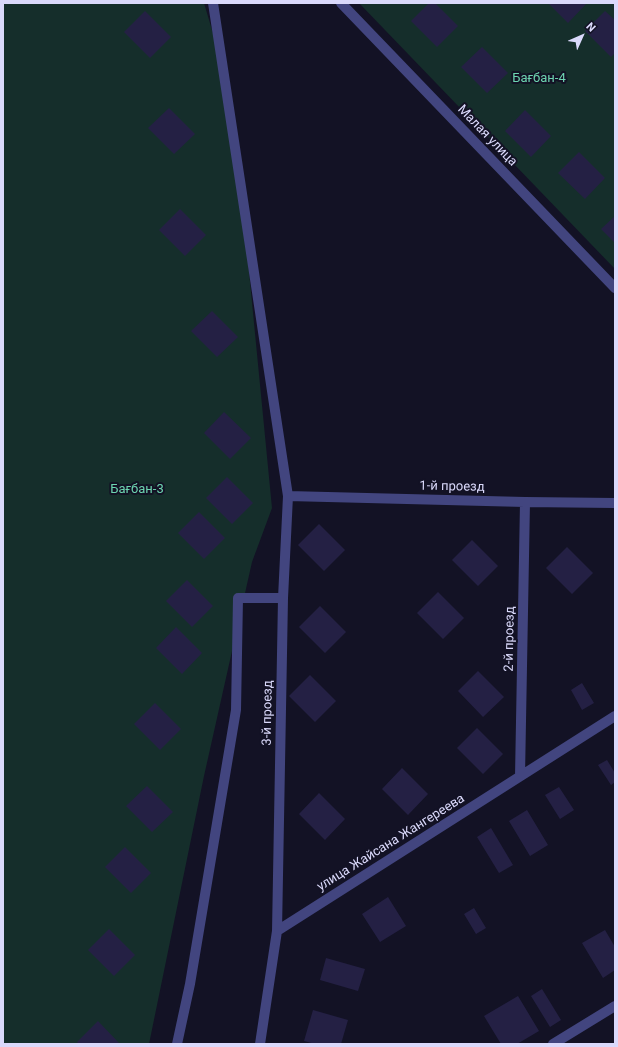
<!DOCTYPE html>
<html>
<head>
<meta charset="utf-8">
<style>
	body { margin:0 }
	#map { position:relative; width:618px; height:1047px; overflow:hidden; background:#131225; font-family:Roboto,sans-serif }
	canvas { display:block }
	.frame { position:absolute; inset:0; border:4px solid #dad9fb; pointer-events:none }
	.north { position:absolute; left:562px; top:16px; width:40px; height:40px; -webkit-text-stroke:3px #131225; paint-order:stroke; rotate:45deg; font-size:11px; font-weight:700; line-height:16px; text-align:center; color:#dad9fb }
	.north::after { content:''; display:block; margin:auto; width:14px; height:18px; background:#dad9fb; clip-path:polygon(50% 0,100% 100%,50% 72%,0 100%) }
</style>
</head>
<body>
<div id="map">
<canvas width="618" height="1047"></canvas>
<div class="frame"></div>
<div class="north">N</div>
</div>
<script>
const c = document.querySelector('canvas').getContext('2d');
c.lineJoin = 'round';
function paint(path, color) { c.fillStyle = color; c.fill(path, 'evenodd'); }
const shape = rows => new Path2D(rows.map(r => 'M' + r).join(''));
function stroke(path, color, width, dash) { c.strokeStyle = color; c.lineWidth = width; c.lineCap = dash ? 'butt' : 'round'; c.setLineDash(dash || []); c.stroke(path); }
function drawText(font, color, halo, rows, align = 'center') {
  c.font = font + ' Roboto,sans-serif'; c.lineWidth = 4; c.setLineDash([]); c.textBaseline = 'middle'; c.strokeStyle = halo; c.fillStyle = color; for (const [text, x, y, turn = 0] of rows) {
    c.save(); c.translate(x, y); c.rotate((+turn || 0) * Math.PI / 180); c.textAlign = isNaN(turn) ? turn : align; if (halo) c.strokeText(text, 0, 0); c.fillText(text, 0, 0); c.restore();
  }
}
paint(shape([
	[3,3,204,3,232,97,272,508,252,562,204,776,149,1044,3,1044],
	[359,3,615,3,615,269]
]), '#152e2b');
paint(shape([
	[429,3,435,3,458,26,437,47,411,21],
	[548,3,587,3,568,23],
	[145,11,171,37,150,58,124,32],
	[605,11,615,20,615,53,611,57,585,31],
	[482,47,508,73,487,93,461,67],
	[169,108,195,134,174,154,148,128],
	[525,110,551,136,531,157,505,131],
	[579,152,605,178,585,199,558,173],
	[180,209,206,235,185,256,159,230],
	[615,216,615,243,601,229],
	[212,311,238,337,217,357,191,331],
	[224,412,251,438,230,459,204,433],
	[227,477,253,503,232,524,206,498],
	[199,512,225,538,204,559,178,533],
	[319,524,345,550,324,571,298,545],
	[472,540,498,566,478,586,452,560],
	[567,547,593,573,572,594,546,568],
	[187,580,213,606,192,627,166,601],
	[438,592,464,618,443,639,417,613],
	[320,606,346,632,325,653,299,627],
	[176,627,202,653,182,674,156,648],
	[478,671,504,697,483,717,458,691],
	[310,675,336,701,315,722,289,696],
	[582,683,594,703,582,710,571,690],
	[155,703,181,729,160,750,134,724],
	[477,728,503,754,483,774,457,748],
	[607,760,615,773,615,782,611,785,598,765],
	[402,768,428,794,408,815,382,789],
	[147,786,173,812,152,832,126,806],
	[559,787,574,810,560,819,545,795],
	[319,793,345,819,325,840,299,814],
	[527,810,548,845,530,856,509,821],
	[491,828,513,865,499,873,477,837],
	[125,847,151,873,131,893,105,867],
	[388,897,406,926,380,942,362,914],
	[474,908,486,928,476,934,464,914],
	[109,929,135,955,114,976,88,950],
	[605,930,615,947,615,970,603,978,582,943],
	[326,958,365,969,358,991,320,980],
	[542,989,561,1020,550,1027,531,996],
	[518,996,539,1031,517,1044,501,1044,484,1016],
	[313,1010,348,1020,341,1044,315,1044,304,1041],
	[98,1021,120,1044,79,1044,77,1042]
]), '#242044');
stroke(shape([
	[213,3,288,496,283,598,277,931],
	[341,3,615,288],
	[288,496,525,502,615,503],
	[520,776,525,502],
	[177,1044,190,984,236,710,238,598,283,598],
	[260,1044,277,931,615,716],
	[553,1044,615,1006]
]), '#42457f', 10);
drawText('13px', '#6dd4b0', '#131225', [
	["Бағбан-4",539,79],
	["Бағбан-3",137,490]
]);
drawText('13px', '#dad9fb', '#131225', [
	["Малая улица",487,136,46],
	["1-й проезд",452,487,1],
	["2-й проезд",510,639,-89],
	["3-й проезд",268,713,-89],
	["улица Жайсана Жангереева",391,843,-32]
]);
</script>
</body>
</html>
